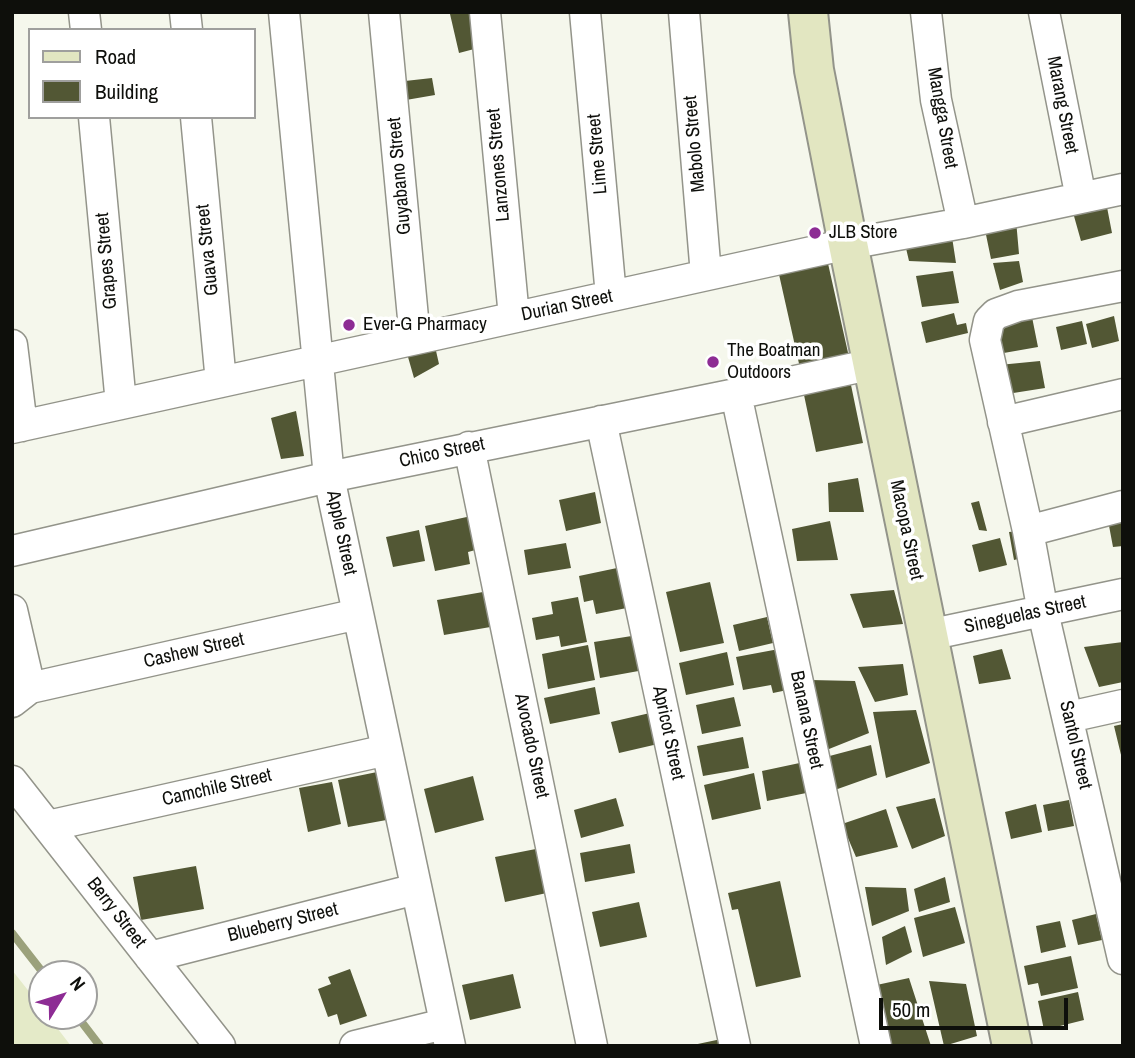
<!DOCTYPE html>
<html>
<head>
<meta charset="utf-8">
<style>
	body { margin:0 }
	#map { position:relative; width:1135px; height:1058px; overflow:hidden; background:#f5f7ec; font-family:"Archivo Narrow",sans-serif }
	canvas { display:block }
	.frame { position:absolute; inset:0; border:14px solid #0e0f0b; pointer-events:none }
	.legend { position:absolute; left:28px; top:28px; width:228px; height:91px; box-sizing:border-box; background:#fff; border:2px solid #9f9f9d; margin:0; padding:9px 12px; list-style:none; font-size:21px; color:#0e0f0b }
	.legend li { display:flex; align-items:center; gap:14px; height:35px }
	.legend b { width:35px; border:2px solid #9f9f9d }
	.north { position:absolute; left:28px; top:960px; width:70px; height:70px; box-sizing:border-box; background:#fff; border:2px solid #9f9f9d; border-radius:50%; rotate:52deg; font-size:19px; font-weight:700; line-height:28px; text-align:center; color:#0e0f0b }
	.north::after { content:''; display:block; margin:auto; width:24px; height:32px; background:#8d2c94; clip-path:polygon(50% 0,100% 100%,50% 72%,0 100%) }
	.scale { position:absolute; left:879px; top:998px; width:189px; height:32px; box-sizing:border-box; border:4px solid #0e0f0b; border-top:0; padding-left:9px; font-size:21px; line-height:24px; white-space:nowrap; color:#0e0f0b; -webkit-text-stroke:5px #fff; paint-order:stroke }
</style>
</head>
<body>
<div id="map">
<canvas width="1135" height="1058"></canvas>
<div class="frame"></div>
<ul class="legend">
<li><b style="height:9px;background:#e2e6c1"></b>Road</li>
<li><b style="height:19px;background:#525734"></b>Building</li>
</ul>
<div class="north">N</div>
<div class="scale">50 m</div>
</div>
<script>
const c = document.querySelector('canvas').getContext('2d');
c.lineJoin = 'round';
function paint(path, color) { c.fillStyle = color; c.fill(path, 'evenodd'); }
const shape = rows => new Path2D(rows.map(r => 'M' + r).join(''));
function stroke(path, color, width, dash) { c.strokeStyle = color; c.lineWidth = width; c.lineCap = dash ? 'butt' : 'round'; c.setLineDash(dash || []); c.stroke(path); }
function drawText(font, color, halo, rows, align = 'center') {
  c.font = font + ' "Archivo Narrow",sans-serif'; c.lineWidth = 7; c.setLineDash([]); c.textBaseline = 'middle'; c.strokeStyle = halo; c.fillStyle = color; for (const [text, x, y, turn = 0] of rows) {
    c.save(); c.translate(x, y); c.rotate((+turn || 0) * Math.PI / 180); c.textAlign = isNaN(turn) ? turn : align; if (halo) c.strokeText(text, 0, 0); c.fillText(text, 0, 0); c.restore();
  }
}
paint(shape([
	[12,970,42,1008,42,1016,48,1016,71,1046,12,1046]
]), '#e4eac8');
stroke(shape([
	[12,933,44,974],
	[77,1016,100,1046]
]), '#9ba17b', 8);
paint(shape([
	[457,12,474,12,478,48,459,53,450,14],
	[432,78,435,95,406,100,405,81],
	[1106,202,1112,233,1081,241,1072,209],
	[1016,220,1019,254,991,259,984,225],
	[952,237,956,263,909,261,905,244],
	[827,259,851,366,802,377,778,270],
	[1019,261,1023,282,1000,290,993,263],
	[953,271,959,303,922,307,916,276],
	[1030,307,1038,347,998,354,999,316],
	[954,313,957,325,966,323,968,333,926,343,921,322],
	[1114,316,1119,341,1092,348,1086,324],
	[1082,321,1087,344,1061,350,1056,327],
	[434,342,439,364,414,378,406,350],
	[1040,361,1045,388,1007,394,999,365],
	[851,385,863,443,816,452,804,395],
	[296,411,304,456,281,459,271,418],
	[858,478,864,512,829,512,828,483],
	[595,492,601,523,566,531,559,500],
	[979,501,987,531,979,530,971,503],
	[1123,512,1123,546,1113,547,1107,515],
	[476,515,483,548,468,552,470,564,435,571,425,526],
	[830,521,838,560,797,561,792,529],
	[419,530,425,561,393,567,386,537],
	[1020,531,1026,557,1014,560,1009,532],
	[1000,538,1007,565,979,572,972,545],
	[566,543,571,568,528,575,524,550],
	[617,568,622,593,630,595,632,607,596,614,593,600,584,602,579,576],
	[710,582,724,643,680,652,666,592],
	[894,590,903,624,863,628,850,594],
	[483,592,486,606,499,607,502,625,444,635,437,600],
	[578,597,587,642,561,647,559,636,536,640,532,618,553,614,551,602],
	[767,617,773,643,739,651,733,625],
	[638,635,644,670,600,678,594,642],
	[1123,642,1123,682,1099,687,1084,647],
	[588,645,595,680,548,689,542,654],
	[779,649,797,688,773,693,771,685,743,690,736,657],
	[1002,649,1011,679,979,684,973,656],
	[727,652,734,685,686,695,679,663],
	[903,664,908,695,875,702,858,667],
	[811,680,855,681,869,733,824,751],
	[595,687,600,714,550,724,544,698],
	[734,697,741,726,702,734,696,705],
	[916,710,930,763,886,778,873,712],
	[650,713,658,744,619,753,611,722],
	[1123,724,1123,759,1122,759,1114,726],
	[743,737,749,768,703,776,697,746],
	[871,745,877,775,832,791,822,758],
	[809,761,816,791,767,801,762,771],
	[382,771,392,819,348,827,338,780],
	[754,773,761,809,712,820,704,785],
	[473,776,484,820,435,833,424,789],
	[332,782,341,824,308,832,299,788],
	[616,798,624,826,581,838,574,810],
	[935,798,945,836,912,849,896,807],
	[1069,800,1074,826,1048,831,1043,805],
	[1036,804,1042,832,1011,839,1005,812],
	[886,809,898,847,856,857,842,824],
	[630,844,635,873,585,882,580,853],
	[546,847,556,891,505,902,495,857],
	[196,866,204,909,141,920,133,877],
	[945,877,950,902,919,912,914,889],
	[780,881,801,977,756,987,738,909,732,910,728,893],
	[865,887,906,888,909,911,872,926],
	[639,902,647,937,600,947,592,912],
	[955,907,965,943,923,957,914,918],
	[1096,914,1102,940,1078,945,1072,920],
	[1060,921,1066,947,1041,953,1036,926],
	[905,926,912,952,886,965,882,937],
	[1071,956,1078,988,1041,996,1038,983,1028,985,1024,966],
	[350,969,367,1016,340,1025,337,1014,328,1017,318,989,331,984,328,977],
	[513,974,521,1008,470,1020,462,985],
	[909,978,931,1046,887,1046,872,986],
	[929,981,966,984,977,1036,944,1046],
	[1078,992,1084,1020,1044,1030,1038,1001],
	[726,1038,728,1046,694,1046,693,1045]
]), '#525734');
const street = shape([
	[84,12,86,30],
	[185,12,187,30],
	[284,12,329,477,450,1046],
	[384,12,415,339],
	[485,12,514,317],
	[585,12,611,296],
	[684,12,706,275],
	[926,12,936,100,963,223],
	[1044,12,1081,198],
	[94,117,121,404],
	[196,117,221,382],
	[1123,286,1018,306,996,314,989,321,985,340,1028,531,1043,612,1123,959],
	[12,345,22,426],
	[736,394,876,1046],
	[601,421,735,1046],
	[1003,422,1123,394],
	[12,428,848,244,963,223,1123,189],
	[469,447,592,1046],
	[1028,531,1123,506],
	[12,551,329,477,736,394,873,364],
	[12,610,30,688],
	[928,635,1123,594],
	[12,702,30,688,358,614],
	[1069,717,1123,705],
	[12,781,220,1046],
	[48,826,387,750],
	[150,957,416,889],
	[355,1046,444,1024]
]);
const secondary = shape([
	[808,12,814,70,848,244,1012,1046]
]);
stroke(street, '#93948a', 33);
stroke(secondary, '#93948a', 42);
stroke(street, '#fff', 30);
stroke(secondary, '#e2e6c1', 38);
for (const [x, y, r, color] of [
	[815,233,7,"#8d2c94"],
	[349,325,7,"#8d2c94"],
	[713,362,7,"#8d2c94"]
]) { const dot = new Path2D(); dot.arc(x, y, r, 0, 2 * Math.PI); c.fillStyle = color; c.fill(dot); stroke(dot, '#fff', 2.5); }
drawText('19px', '#0e0f0b', '#fff', [
	["Marang Street",1062,105,79],
	["Mangga Street",942,118,80],
	["Mabolo Street",695,144,-95],
	["Lime Street",598,154,-95],
	["Lanzones Street",499,165,-95],
	["Guyabano Street",400,176,-95],
	["Guava Street",208,250,-96],
	["Grapes Street",107,261,-95],
	["Durian Street",567,306,-12],
	["Chico Street",442,453,-12],
	["Macopa Street",906,530,78],
	["Apple Street",341,533,78],
	["Sineguelas Street",1025,615,-12],
	["Cashew Street",194,651,-13],
	["Banana Street",806,720,78],
	["Apricot Street",668,733,78],
	["Santol Street",1075,745,77],
	["Avocado Street",531,746,78],
	["Camchile Street",217,788,-13],
	["Berry Street",116,913,52],
	["Blueberry Street",283,923,-14]
]);
drawText('19px', '#0e0f0b', '#fff', [
	["JLB Store",829,233],
	["Ever-G Pharmacy",363,325],
	["The Boatman",727,351],
	["Outdoors",727,373]
], 'left');
</script>
</body>
</html>
